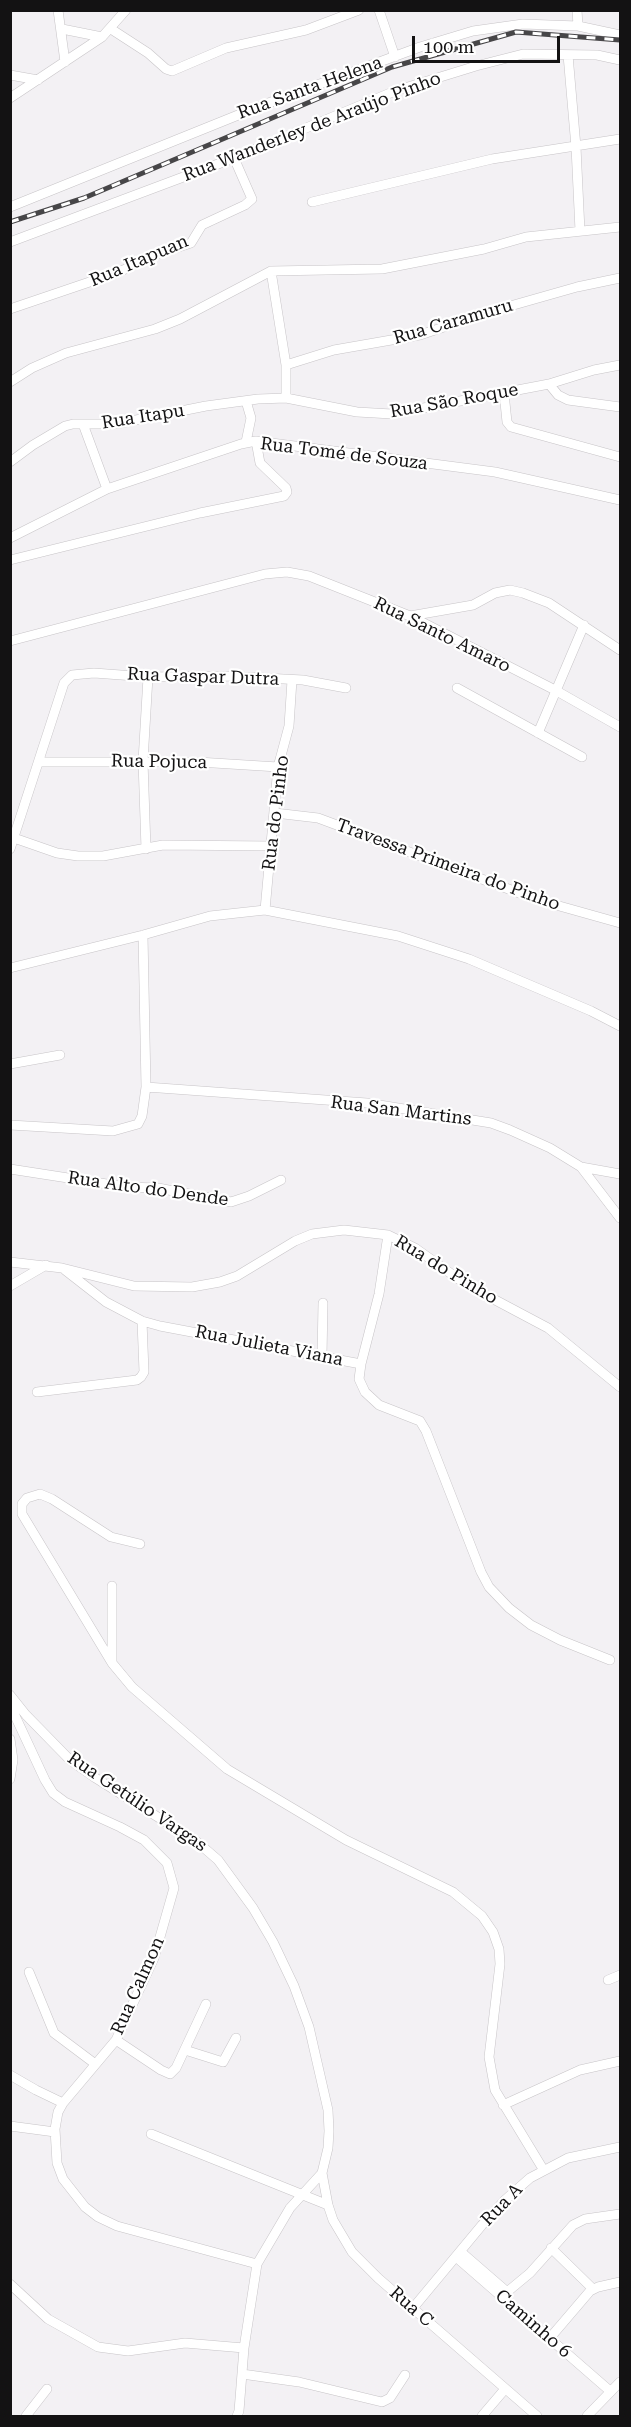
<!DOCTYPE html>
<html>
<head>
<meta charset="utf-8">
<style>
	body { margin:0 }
	#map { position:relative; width:631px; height:2427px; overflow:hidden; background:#f3f1f4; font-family:"Roboto Serif",serif }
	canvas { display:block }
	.frame { position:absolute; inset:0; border:12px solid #131213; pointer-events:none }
	.scale { position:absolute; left:412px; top:36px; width:148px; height:27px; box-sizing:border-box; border:3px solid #131213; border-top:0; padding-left:8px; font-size:18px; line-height:21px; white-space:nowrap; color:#131213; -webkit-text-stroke:4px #fff; paint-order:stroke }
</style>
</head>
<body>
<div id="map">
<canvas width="631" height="2427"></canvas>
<div class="frame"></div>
<div class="scale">100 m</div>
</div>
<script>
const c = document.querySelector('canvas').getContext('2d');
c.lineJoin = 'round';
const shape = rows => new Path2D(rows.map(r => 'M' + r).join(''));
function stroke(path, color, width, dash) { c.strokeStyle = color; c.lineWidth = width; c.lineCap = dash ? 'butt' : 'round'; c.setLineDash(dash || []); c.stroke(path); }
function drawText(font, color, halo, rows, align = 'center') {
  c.font = font + ' "Roboto Serif",serif'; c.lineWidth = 4.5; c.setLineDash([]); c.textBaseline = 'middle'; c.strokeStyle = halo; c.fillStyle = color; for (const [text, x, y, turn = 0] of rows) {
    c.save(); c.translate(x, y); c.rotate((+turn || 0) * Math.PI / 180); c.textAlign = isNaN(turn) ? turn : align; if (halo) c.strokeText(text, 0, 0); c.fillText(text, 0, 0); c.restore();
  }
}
const street = shape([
	[58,10,65,62],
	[379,10,395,57],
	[577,10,578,26],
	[62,29,102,37],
	[111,29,148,53,166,69,172,71,226,48,306,30,359,10],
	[568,55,576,147,580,231],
	[10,75,38,80],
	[10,98,102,37,126,10],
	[312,202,492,159,620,139],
	[10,207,263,105,420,47,473,31,523,24,578,26,620,35],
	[10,242,234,158,395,91,476,66,523,54,597,55,620,60],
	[271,271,286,365,286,398],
	[10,309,119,272,157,254,191,243,202,225,245,205,252,199,234,158],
	[286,365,334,350,420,335,489,312,577,287,620,278],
	[10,382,32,368,66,353,155,329,180,319,271,271,382,269,484,249,526,237,620,227],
	[549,384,558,395,568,400,620,407],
	[504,393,507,422,511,427,620,457],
	[246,401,251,418,246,442],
	[83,424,107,489],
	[10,462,33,445,65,426,73,424,116,424,206,406,258,399,286,398,357,412,392,414,549,384,594,370,620,365],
	[10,538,107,489,241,444,256,441,495,472,620,500],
	[10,560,200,513,284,496,287,492,286,488,260,463,256,441],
	[410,616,473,605,495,593,510,590,523,593,549,603,620,650],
	[10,641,265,574,287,572,309,576,410,616,555,690,620,727],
	[457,688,582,757],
	[538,733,584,625],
	[39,762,198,762,278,767],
	[275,813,318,818,538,900,620,923],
	[14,838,57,853,78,856,103,856,163,845,272,846],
	[10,849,64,683,72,675,94,673,148,677,226,676,303,680,346,688],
	[146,849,143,761,148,677],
	[265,910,278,767,289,726,292,680],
	[10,968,143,935,210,916,265,910,398,936,469,959,591,1011,620,1026],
	[10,1064,60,1055],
	[146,1087,367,1103,491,1123,510,1130,550,1148,581,1167,620,1218],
	[10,1125,113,1131,138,1124,142,1116,146,1087,143,935],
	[581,1167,620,1174],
	[10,1169,126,1187,158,1188,231,1202,249,1196,281,1180],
	[10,1262,62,1268,134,1286,192,1287,220,1282,237,1276,295,1241,312,1234,344,1230,388,1235,415,1248,467,1285,548,1328,620,1387],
	[65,1270,106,1302,142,1321,160,1326,361,1364,379,1294,388,1235],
	[10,1286,46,1265],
	[322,1356,323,1303],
	[361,1364,359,1379,365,1392,379,1405,420,1421,426,1431,481,1572,489,1587,509,1608,531,1625,560,1640,610,1660],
	[37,1392,137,1380,141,1377,144,1372,142,1321],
	[140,1544,111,1537,52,1499,40,1494,27,1498,22,1504,22,1514,112,1663,132,1687,227,1769,346,1840,453,1892,482,1916,493,1932,499,1949,500,1964,489,2057,495,2090,543,2169],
	[112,1586,112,1661],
	[10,1695,26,1715,70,1760,94,1777,196,1841,218,1860,253,1908,273,1942,294,1986,309,2027,328,2110,329,2131,328,2148,322,2173,290,2208,257,2264,244,2348,239,2411,237,2416],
	[10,1705,45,1780,53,1793,65,1802,120,1827,144,1840,167,1863,174,1888,154,1958,116,2040,63,2103,58,2112,55,2129,57,2163,63,2179,85,2207,98,2217,117,2226,257,2264],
	[10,1739,13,1760,10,1779],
	[29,1972,54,2033,94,2063],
	[608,1980,620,1975],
	[116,2040,161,2070,170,2074,176,2068,206,2004],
	[185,2050,223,2062,236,2038],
	[10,2075,36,2090,63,2103],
	[503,2105,580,2070,620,2061],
	[10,2126,55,2132],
	[151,2134,328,2205],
	[322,2173,328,2205,333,2220,352,2252,378,2278,537,2416],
	[551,2248,593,2289],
	[461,2252,506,2291],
	[456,2257,610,2391],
	[10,2284,48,2319,98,2347,128,2351,185,2343,244,2348],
	[501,2297,530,2273,573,2225,585,2219,620,2214],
	[413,2308,482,2225,505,2200,530,2178,568,2158,620,2147],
	[549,2339,590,2291,598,2287,620,2282],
	[242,2374,299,2382,382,2402,390,2398,405,2375],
	[26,2416,47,2389],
	[482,2416,505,2389],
	[587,2416,620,2382]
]);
stroke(street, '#c7c4c7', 10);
stroke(street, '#fff', 9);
const rail = shape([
	[10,222,84,198,392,67,516,32,620,40]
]);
stroke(rail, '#474648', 5);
stroke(rail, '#fff', 3, [9]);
drawText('18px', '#131213', '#fff', [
	["Rua Santa Helena",310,88,-20],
	["Rua Wanderley de Araújo Pinho",312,127,-21],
	["Rua Itapuan",139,261,-23],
	["Rua Caramuru",453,322,-16],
	["Rua São Roque",454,401,-10],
	["Rua Itapu",143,417,-9],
	["Rua Tomé de Souza",344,454,7],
	["Rua Santo Amaro",442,635,26],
	["Rua Gaspar Dutra",203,677,2],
	["Rua Pojuca",159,762,1],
	["Rua do Pinho",276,813,-83],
	["Travessa Primeira do Pinho",448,865,20],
	["Rua San Martins",401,1111,7],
	["Rua Alto do Dende",148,1189,8],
	["Rua do Pinho",446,1270,31],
	["Rua Julieta Viana",269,1346,11],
	["Rua Getúlio Vargas",137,1802,34],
	["Rua Calmon",138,1986,-66],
	["Rua A",502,2205,-46],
	["Rua C",411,2307,41],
	["Caminho 6",533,2324,41]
]);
</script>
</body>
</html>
